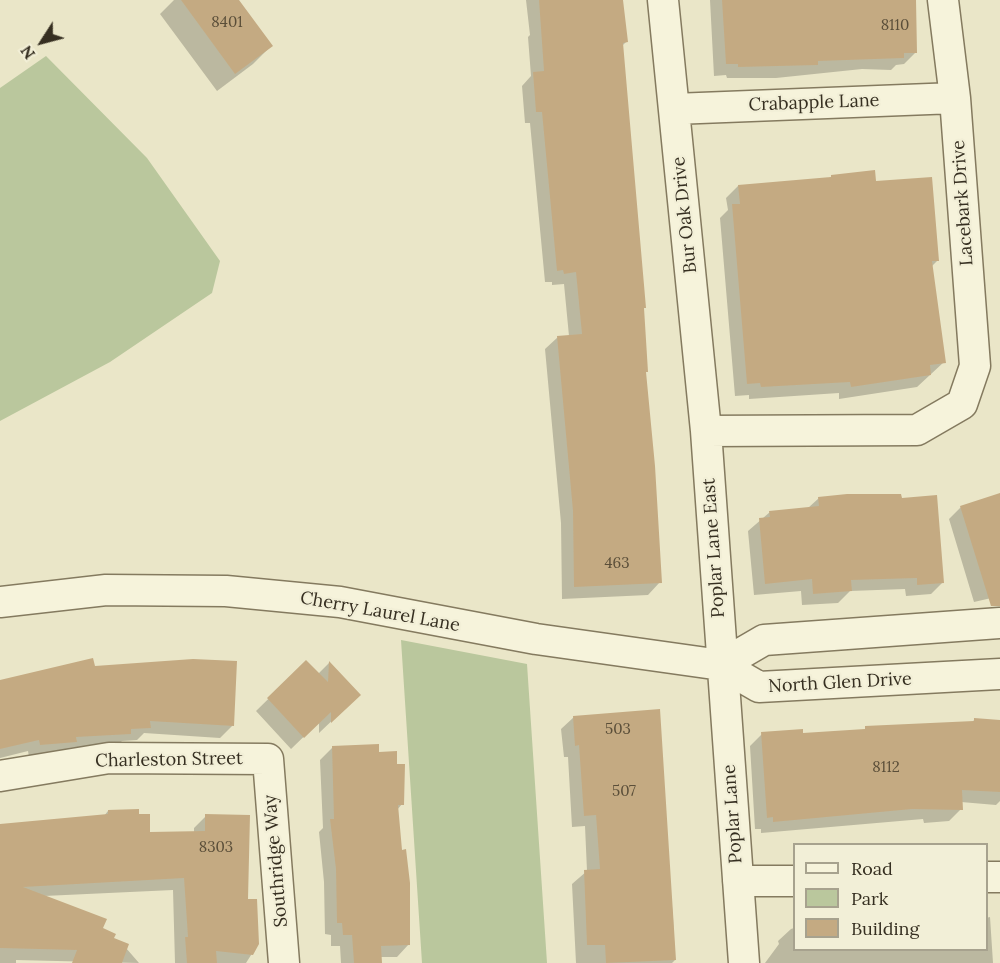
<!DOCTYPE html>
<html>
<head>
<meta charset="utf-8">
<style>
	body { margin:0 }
	#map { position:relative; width:1000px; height:963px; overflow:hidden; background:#eae6c8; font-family:Lora,serif }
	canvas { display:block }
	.legend { position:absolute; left:793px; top:843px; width:195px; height:108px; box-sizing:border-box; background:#f2efd7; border:2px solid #a7a28e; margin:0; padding:8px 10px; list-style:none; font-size:18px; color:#362f21 }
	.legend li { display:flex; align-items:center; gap:12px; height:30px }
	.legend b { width:30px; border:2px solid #a7a28e }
	.north { position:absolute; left:12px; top:12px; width:60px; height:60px; -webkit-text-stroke:4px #f2efd7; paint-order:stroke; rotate:234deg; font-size:16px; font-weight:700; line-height:24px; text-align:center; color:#362f21 }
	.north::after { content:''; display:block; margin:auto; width:21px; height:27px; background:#362f21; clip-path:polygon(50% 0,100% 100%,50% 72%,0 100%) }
</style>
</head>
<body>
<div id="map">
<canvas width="1000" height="963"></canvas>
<ul class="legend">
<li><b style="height:8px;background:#f6f3db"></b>Road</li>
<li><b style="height:16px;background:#bac79d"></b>Park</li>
<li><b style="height:16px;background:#c4aa82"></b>Building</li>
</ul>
<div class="north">N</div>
</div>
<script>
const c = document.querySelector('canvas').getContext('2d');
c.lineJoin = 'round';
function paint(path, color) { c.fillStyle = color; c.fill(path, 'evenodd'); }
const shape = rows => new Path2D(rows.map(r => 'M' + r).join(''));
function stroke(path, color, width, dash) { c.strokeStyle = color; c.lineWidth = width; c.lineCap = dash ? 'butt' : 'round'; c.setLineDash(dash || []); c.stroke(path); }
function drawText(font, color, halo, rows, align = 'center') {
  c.font = font + ' Lora,serif'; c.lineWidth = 4.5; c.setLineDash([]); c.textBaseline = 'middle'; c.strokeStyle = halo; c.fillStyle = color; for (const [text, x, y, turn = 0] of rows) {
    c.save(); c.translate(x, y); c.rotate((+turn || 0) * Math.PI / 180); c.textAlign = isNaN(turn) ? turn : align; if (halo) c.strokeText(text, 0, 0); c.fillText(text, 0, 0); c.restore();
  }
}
paint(shape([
	[46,56,147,158,220,261,212,293,110,362,0,421,0,88],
	[401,640,527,664,547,963,422,963]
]), '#bac79d');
paint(shape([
	[174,0,237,0,271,46,253,64,217,91,160,14],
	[526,0,622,0,626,42,622,46,660,582,648,595,562,599,561,523,545,349,558,337,569,336,564,284,552,285,552,282,545,282,530,123,525,123,522,86,531,76,528,37,530,35],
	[710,0,914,0,916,52,904,64,896,65,891,70,862,69,776,78,727,78,726,75,714,76],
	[874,183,938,260,931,267,944,362,917,387,839,399,839,393,749,399,749,395,735,396,720,218,728,210,726,198,738,186],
	[819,498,900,500,943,582,931,594,906,596,905,589,850,591,838,603,802,605,801,591,754,595,748,531,770,512,808,508],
	[1000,503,1000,596,974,602,949,519,961,507],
	[306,662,318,674,329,663,359,695,319,733,319,722,291,749,256,711],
	[93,667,233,725,220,738,144,733,137,740,122,741,118,745,69,748,63,754,29,757,28,751,0,758,0,683],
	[574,717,667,854,673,917,675,960,672,963,576,963,572,884,587,871,585,826,572,827,568,757,564,757,561,729],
	[974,720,1000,721,1000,801,996,805,961,802,961,809,949,821,924,823,923,819,761,833,761,829,755,829,750,746,762,734,802,735,863,731,866,728,972,723],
	[332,748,377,753,396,766,402,804,397,810,409,944,397,957,380,957,381,963,341,963,340,946,331,946,331,935,325,934,324,882,319,832,323,828,320,760],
	[108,811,138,815,149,833,194,832,194,828,206,816,247,901,258,944,246,963,175,963,173,890,44,896,101,929,126,948,139,963,16,960,16,963,0,963,0,826,104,816],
	[990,917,993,963,765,963,779,944,778,941,791,929,794,928,794,950,986,950,986,918]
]), '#0003');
paint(shape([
	[181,0,239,0,273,46,235,74],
	[539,0,623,0,628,42,623,43,646,308,644,308,648,372,646,372,655,466,662,583,574,587,573,511,557,336,582,334,576,272,564,274,563,270,557,271,542,112,536,112,533,72,544,71],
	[722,0,916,0,917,53,904,53,904,58,818,61,818,65,738,67,738,64,726,64],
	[875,170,876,181,932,177,939,261,932,261,946,363,930,365,931,375,851,387,850,382,761,387,760,383,747,384,732,204,740,204,738,185,831,177,831,175],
	[1000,493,1000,606,991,606,960,506],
	[847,494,901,494,902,498,937,495,944,583,917,585,917,578,851,580,852,591,813,594,812,579,765,584,759,518,770,517,769,511,819,506,818,497],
	[93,658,95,666,193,659,237,661,234,726,150,721,151,728,131,729,131,734,76,737,77,742,40,745,39,740,0,749,0,680],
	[306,660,328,682,329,661,361,695,331,723,331,712,304,738,267,698],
	[660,709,676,960,606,963,605,945,587,945,584,870,600,869,596,815,584,816,579,745,575,746,573,716],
	[974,718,1000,720,1000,792,962,790,963,810,912,809,773,822,773,817,767,818,761,732,803,729,803,733,865,729,865,726,974,721],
	[379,744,379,752,397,751,397,764,405,764,404,805,398,805,402,850,406,849,410,883,410,945,381,946,382,963,354,963,352,935,343,935,342,923,337,923,336,869,330,819,334,819,332,746],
	[139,809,139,814,150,814,150,832,205,831,205,814,250,815,248,899,257,899,259,944,253,955,216,951,217,963,187,963,185,937,188,937,184,878,23,887,107,919,103,928,116,934,114,938,129,944,122,963,72,963,77,950,0,948,0,824,108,814,108,810]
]), '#c4aa82');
const minor = shape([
	[663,0,706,431,744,963],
	[674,109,955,98],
	[706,431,917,430,962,404,975,366,955,98,943,0],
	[0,602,106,590,226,591,340,602,536,639,721,665,759,687,1000,674],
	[721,665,764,640,1000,623],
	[0,776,109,758,268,759,284,963],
	[986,877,1000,877],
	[738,881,794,881]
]);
stroke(minor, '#847a5f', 33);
stroke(minor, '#f6f3db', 30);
drawText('15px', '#5a4e39', null, [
	["8401",227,23],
	["8110",895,26],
	["463",617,564],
	["503",618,730],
	["8112",886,768],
	["507",624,792],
	["8303",216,848]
]);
drawText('18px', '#362f21', '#f2efd7', [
	["Crabapple Lane",814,103,-2],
	["Lacebark Drive",963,203,-94],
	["Bur Oak Drive",685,215,-96],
	["Poplar Lane East",714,548,-94],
	["Cherry Laurel Lane",380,612,10],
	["North Glen Drive",840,683,-3],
	["Charleston Street",169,760,-1],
	["Poplar Lane",733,814,-94],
	["Southridge Way",276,861,-95]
]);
</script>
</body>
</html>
